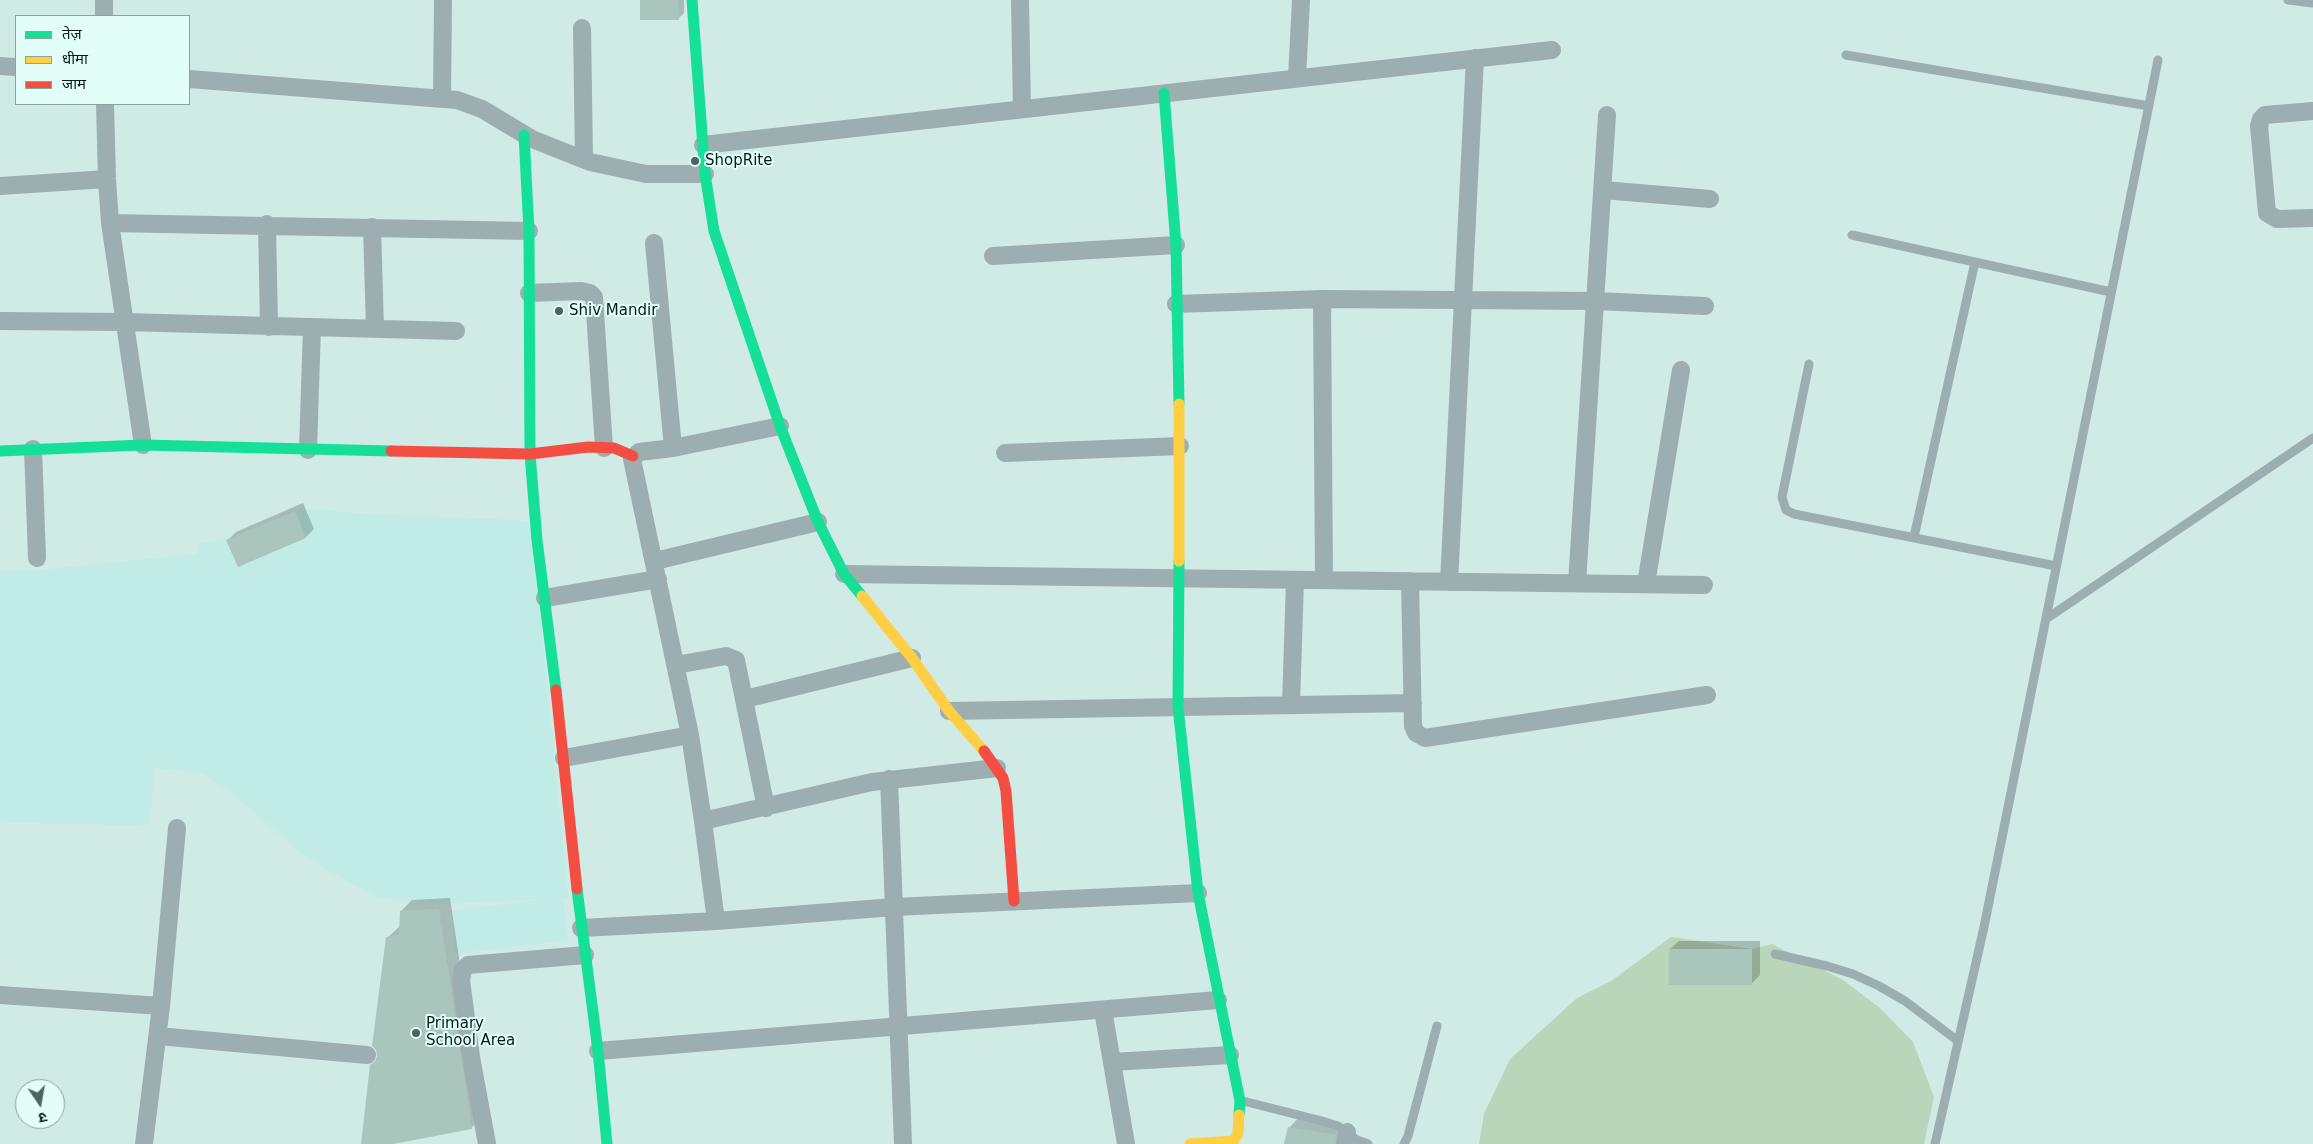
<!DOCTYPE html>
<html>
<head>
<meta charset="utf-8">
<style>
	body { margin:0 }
	#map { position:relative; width:2313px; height:1144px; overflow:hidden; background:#d0eae6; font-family:"DejaVu Sans","Noto Sans Devanagari",sans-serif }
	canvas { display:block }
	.legend { position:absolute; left:15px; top:15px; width:175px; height:90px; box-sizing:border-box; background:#e1fef9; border:1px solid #8aa39f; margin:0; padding:6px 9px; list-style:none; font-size:15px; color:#081a18 }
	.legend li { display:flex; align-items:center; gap:10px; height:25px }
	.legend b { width:25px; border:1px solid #8aa39f }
	.north { position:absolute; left:15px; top:1079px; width:50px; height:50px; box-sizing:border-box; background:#e1fef9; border:1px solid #8aa39f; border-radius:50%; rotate:168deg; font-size:14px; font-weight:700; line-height:20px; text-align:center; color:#081a18 }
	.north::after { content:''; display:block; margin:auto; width:18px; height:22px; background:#4e6360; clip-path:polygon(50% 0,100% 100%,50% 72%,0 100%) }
</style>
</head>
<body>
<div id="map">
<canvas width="2313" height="1144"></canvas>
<ul class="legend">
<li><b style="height:6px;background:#16e098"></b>तेज़</li>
<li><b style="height:6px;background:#ffcf43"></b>धीमा</li>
<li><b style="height:6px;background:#f24e42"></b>जाम</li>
</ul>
<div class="north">उ</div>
</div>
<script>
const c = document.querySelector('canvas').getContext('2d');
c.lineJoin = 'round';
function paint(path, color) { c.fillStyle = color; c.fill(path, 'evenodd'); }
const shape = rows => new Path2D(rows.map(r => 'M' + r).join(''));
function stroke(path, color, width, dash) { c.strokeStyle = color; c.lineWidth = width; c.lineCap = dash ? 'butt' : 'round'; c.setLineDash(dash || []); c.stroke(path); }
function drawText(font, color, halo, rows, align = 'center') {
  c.font = font + ' "DejaVu Sans",sans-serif'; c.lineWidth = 4; c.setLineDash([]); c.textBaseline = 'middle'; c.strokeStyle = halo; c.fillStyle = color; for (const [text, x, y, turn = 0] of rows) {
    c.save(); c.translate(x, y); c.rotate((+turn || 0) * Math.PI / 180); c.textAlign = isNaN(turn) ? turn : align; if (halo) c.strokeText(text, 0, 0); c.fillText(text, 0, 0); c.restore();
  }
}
paint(shape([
	[301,508,368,514,514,520,531,523,568,897,563,898,568,940,455,954,450,911,551,898,447,904,377,898,307,858,243,803,204,773,154,768,150,826,0,822,0,571,39,570,197,554,198,543,226,540]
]), '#c0ece5');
paint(shape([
	[1671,937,1752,949,1772,944,1843,980,1880,1008,1913,1042,1934,1097,1924,1144,1479,1144,1484,1114,1510,1059,1577,998,1611,981]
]), '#b9d6bb');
paint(shape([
	[641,0,684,0,684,13,679,18],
	[303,503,314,529,306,537,228,540,236,532],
	[450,898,483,1117,471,1128,386,1144,362,1144,378,1059,387,938,400,926,401,911,412,900],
	[1679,941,1760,941,1760,975,1751,984,1670,949],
	[1299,1117,1346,1125,1350,1144,1286,1144,1289,1128]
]), '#0003');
paint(shape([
	[640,0,678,0,679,20,640,20],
	[295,511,306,538,238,567,226,540],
	[439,909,472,1129,393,1144,361,1144,370,1065,375,1061,377,1056,376,1050,372,1046,386,937,399,935,400,911],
	[1669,949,1752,949,1752,985,1669,985],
	[1288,1127,1336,1135,1335,1144,1284,1144]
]), '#aac6bc');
stroke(shape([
	[2288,0,2313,3],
	[1846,55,2149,106],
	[1852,235,2111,292],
	[1809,364,1782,497,1786,510,1794,514,2056,566],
	[1914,537,1975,262],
	[2046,619,2313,438],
	[1775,954,1827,966,1853,974,1879,986,1905,1001,1958,1041],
	[1243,1101,1322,1121,1338,1126,1357,1140,1368,1144],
	[1404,1144,1408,1136,1437,1026],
	[1935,1144,1984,927,2158,60]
]), '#9daeb0', 9);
stroke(shape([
	[104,0,104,16],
	[1020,0,1022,109],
	[582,28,584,159],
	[0,66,16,67],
	[1297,78,1301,0],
	[189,79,457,100,482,109,532,139,590,162,646,174,705,174],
	[442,97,443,0],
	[105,104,107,179,110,223,143,445],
	[2313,111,2265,115,2261,119,2259,126,2267,213,2277,219,2313,218],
	[703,145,1552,50],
	[0,186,107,179],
	[1603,190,1710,199],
	[110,223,529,231],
	[267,224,269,327],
	[372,227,375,329],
	[654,243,673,448],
	[993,256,1176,245],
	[529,293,581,291,590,293,594,297,604,448],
	[1322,299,1324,580],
	[1176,304,1322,299,1596,301,1705,306],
	[0,321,125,322,456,331],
	[33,449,37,558],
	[308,450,312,327],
	[1005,453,1180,446],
	[655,561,818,522],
	[844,574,1704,585],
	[1410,581,1413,726,1416,733,1425,738,1707,695],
	[1449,582,1475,58],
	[1577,583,1607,115],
	[1646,584,1681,370],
	[545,598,658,579],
	[676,665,726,656,736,660,766,808],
	[745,699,912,658],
	[1291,705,1295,580],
	[949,711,1413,703],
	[564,758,690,735],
	[889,779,903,1144],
	[703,821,872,782,997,768],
	[716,921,703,821,690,735,632,459,639,452,673,448,780,426],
	[581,928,716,921,894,907,1198,893],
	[0,995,161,1006],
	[1103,1010,1126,1144],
	[158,1036,367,1055],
	[598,1051,1218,1000],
	[1112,1062,1230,1055],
	[144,1144,161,1006,177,828],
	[487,1144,471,1057,461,980,463,970,468,965,585,955],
	[1345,1144,1347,1132]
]), '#9daeb0', 18);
stroke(shape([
	[692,0,705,174,714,231,780,426,818,522,844,574,862,596],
	[1164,93,1176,245,1179,404],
	[524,135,529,231,530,454,537,540,556,690],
	[0,451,143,445,391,451],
	[1179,561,1178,707,1198,893,1240,1101,1239,1115],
	[577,889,598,1051,607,1144]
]), '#16e098', 11);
stroke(shape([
	[1179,561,1179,404],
	[862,596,912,658,949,711,984,751],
	[1190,1144,1233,1141,1238,1134,1239,1115]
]), '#ffcf43', 11);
stroke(shape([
	[391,451,530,454,588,447,614,448,633,456],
	[556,690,577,889],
	[984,751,1003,778,1006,791,1014,901]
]), '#f24e42', 11);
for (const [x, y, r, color] of [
	[695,161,5,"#4e6360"],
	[559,311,5,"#4e6360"],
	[416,1033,5,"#4e6360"]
]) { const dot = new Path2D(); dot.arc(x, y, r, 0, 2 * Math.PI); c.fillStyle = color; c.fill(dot); stroke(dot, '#e1fef9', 2); }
drawText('15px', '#081a18', '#e1fef9', [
	["ShopRite",705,161],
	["Shiv Mandir",569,311],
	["Primary",426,1024],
	["School Area",426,1041]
], 'left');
</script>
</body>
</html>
